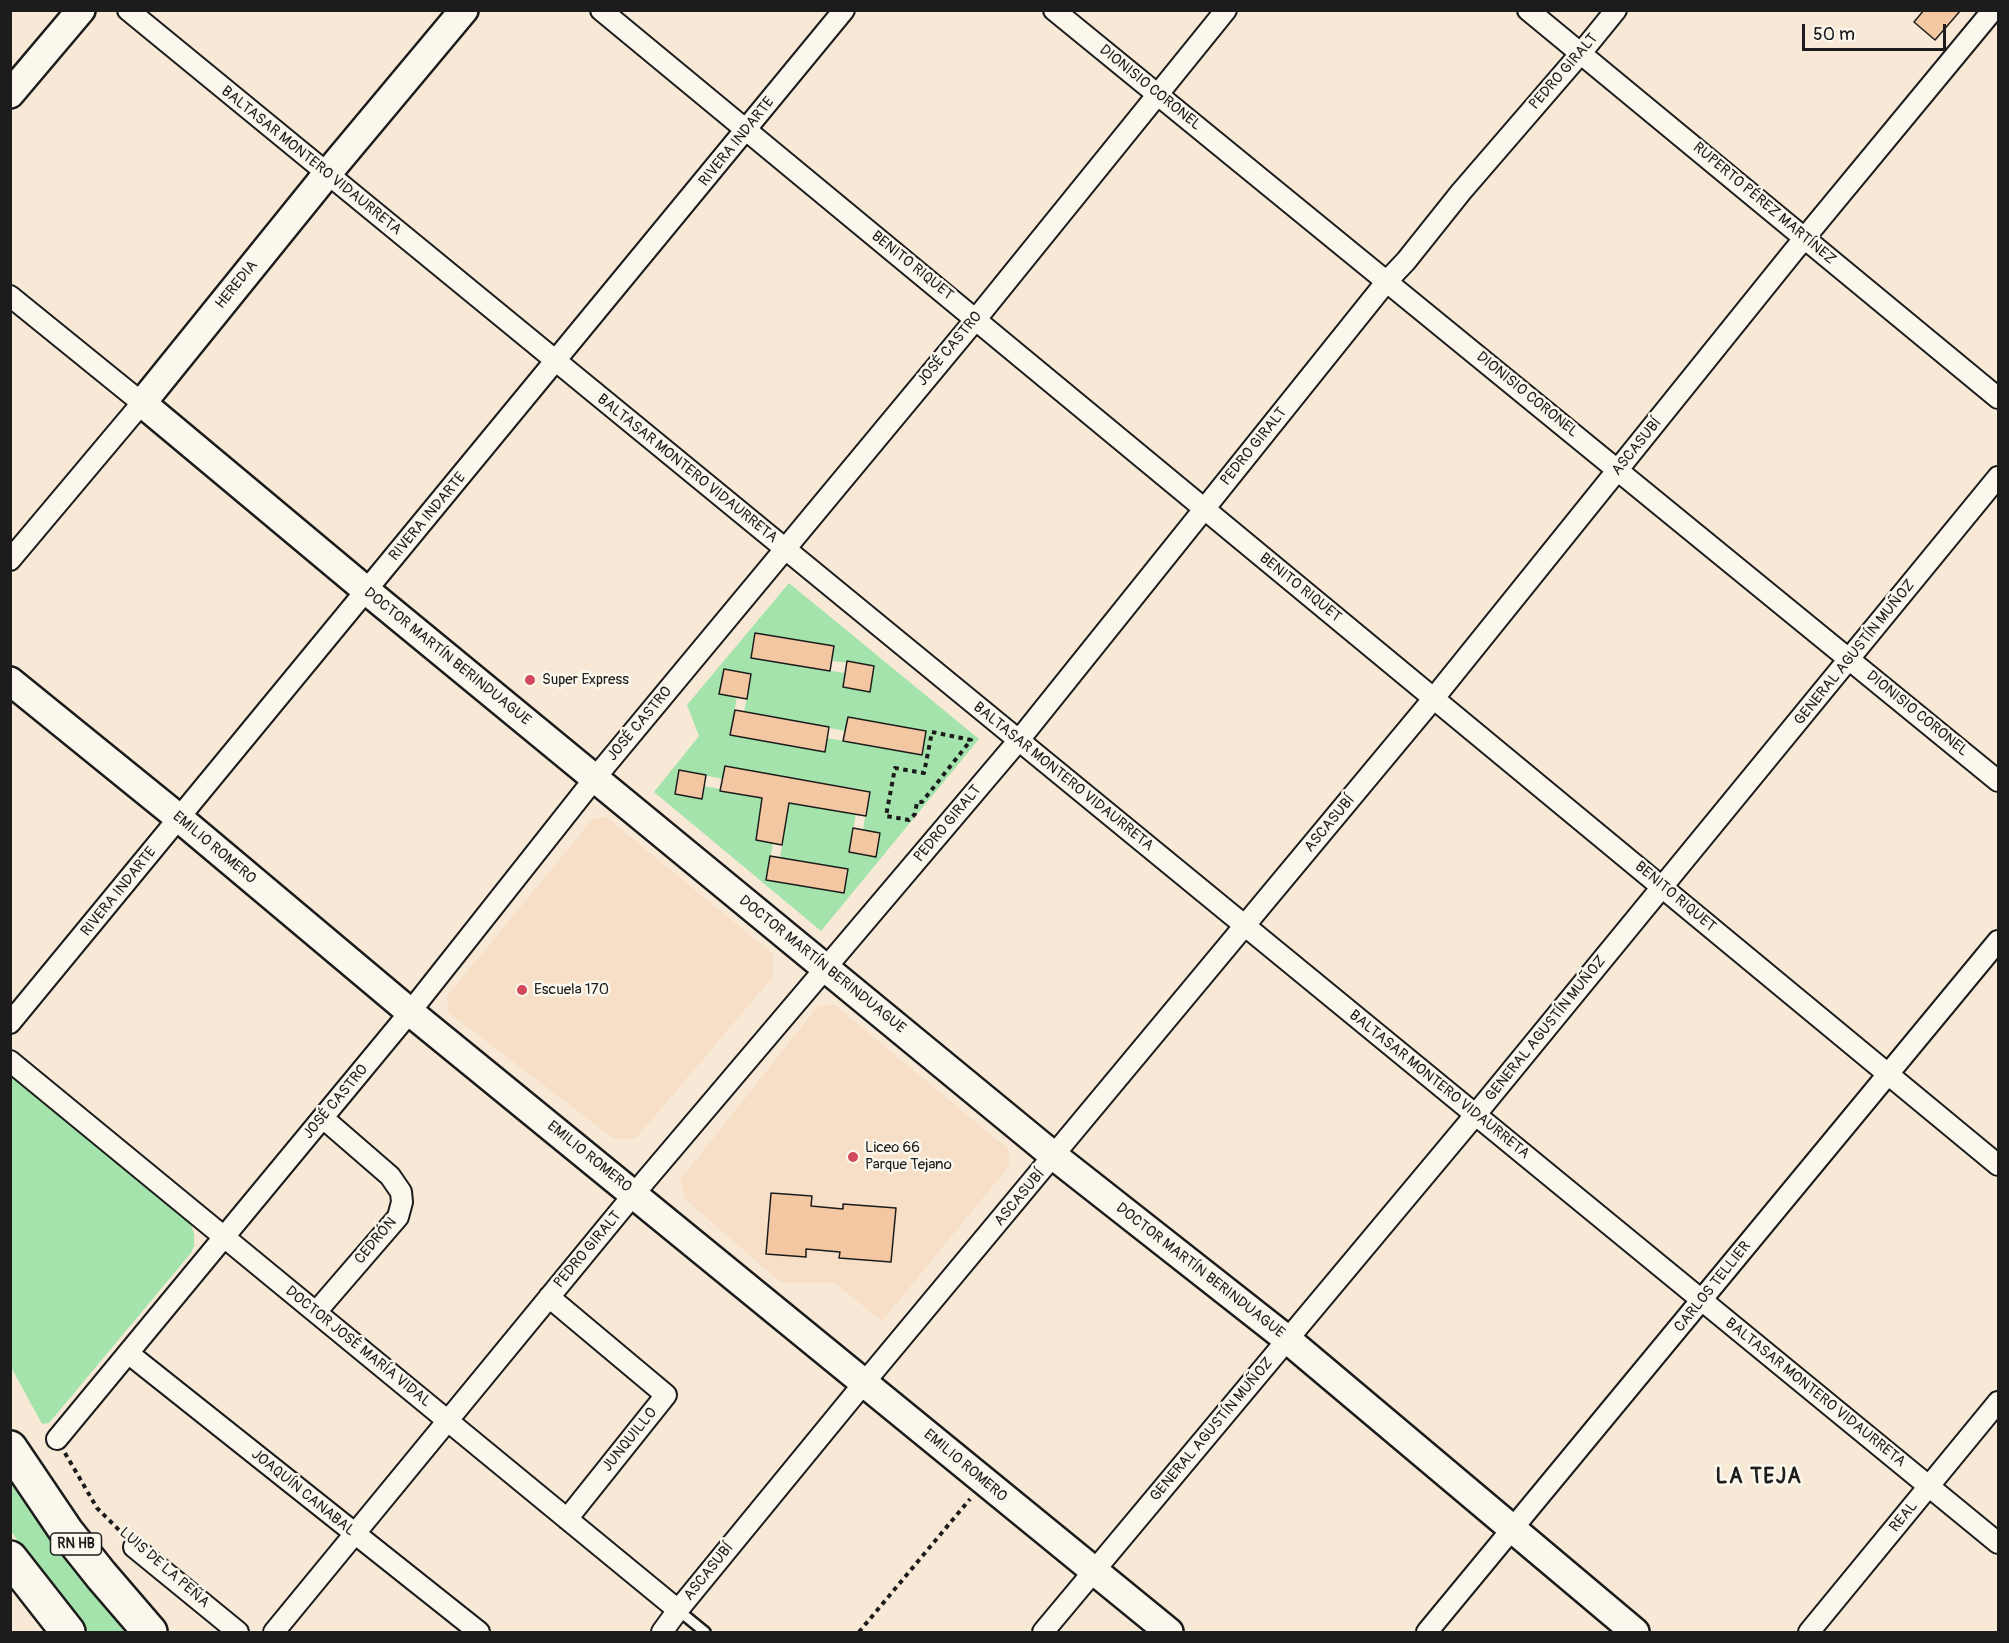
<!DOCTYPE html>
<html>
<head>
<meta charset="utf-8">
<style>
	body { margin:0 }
	#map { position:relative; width:2009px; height:1643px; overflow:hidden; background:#f8e9d6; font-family:Pangolin,sans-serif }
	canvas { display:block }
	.frame { position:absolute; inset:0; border:12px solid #1c1c1c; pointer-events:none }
	.scale { position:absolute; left:1802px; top:24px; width:144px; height:27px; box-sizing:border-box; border:3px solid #1c1c1c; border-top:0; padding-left:8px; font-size:18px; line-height:21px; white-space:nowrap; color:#1c1c1c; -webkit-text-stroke:4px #fbf7ec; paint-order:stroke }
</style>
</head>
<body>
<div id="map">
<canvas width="2009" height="1643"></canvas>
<div class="frame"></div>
<div class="scale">50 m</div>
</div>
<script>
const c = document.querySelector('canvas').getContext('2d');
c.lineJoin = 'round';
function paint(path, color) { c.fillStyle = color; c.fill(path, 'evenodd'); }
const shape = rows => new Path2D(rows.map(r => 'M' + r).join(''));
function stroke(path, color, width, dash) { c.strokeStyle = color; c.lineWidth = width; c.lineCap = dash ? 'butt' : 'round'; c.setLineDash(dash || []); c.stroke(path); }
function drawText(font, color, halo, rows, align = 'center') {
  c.font = font + ' Pangolin,sans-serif'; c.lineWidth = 5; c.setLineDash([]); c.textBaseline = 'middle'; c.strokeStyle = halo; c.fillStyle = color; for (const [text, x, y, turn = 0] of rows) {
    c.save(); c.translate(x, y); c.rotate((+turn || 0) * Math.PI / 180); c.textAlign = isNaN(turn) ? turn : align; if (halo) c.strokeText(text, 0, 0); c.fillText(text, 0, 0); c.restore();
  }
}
paint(shape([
	[606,817,773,954,773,977,636,1138,614,1139,448,1012,447,996,593,819],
	[835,1005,1008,1149,1010,1165,882,1321,834,1283,780,1282,685,1199,680,1180,818,1006]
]), '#f6dfc6');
paint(shape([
	[789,583,979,739,821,931,654,792,699,736,687,705],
	[834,646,832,661,873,666,870,691,843,687,845,673,751,658],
	[724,669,751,674,744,712,845,731,848,717,926,731,922,754,827,738,825,751,730,734,737,697,720,694],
	[725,766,869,791,863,830,880,833,876,856,849,852,856,814,704,786,679,770,723,779],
	[760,815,786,820,780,858,848,869,844,893,766,880,773,843,756,840],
	[10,1072,187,1219,191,1224,194,1234,194,1246,191,1253,49,1423,42,1424,11,1367],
	[10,1474,132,1632,89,1632,33,1563,11,1531]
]), '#a4e4ac');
const building = shape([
	[1924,10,1961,10,1935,40,1914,22,1924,10],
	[755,633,834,646,830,671,751,658,755,633],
	[847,661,874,666,870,692,843,687,847,661],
	[724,669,751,674,747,699,719,694,724,669],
	[735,710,829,727,825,752,730,735,735,710],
	[848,717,926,731,922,755,843,741,848,717],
	[725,766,870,792,866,816,789,803,782,845,756,840,762,798,720,791,725,766],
	[679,770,706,775,702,799,675,794,679,770],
	[853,828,880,833,876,857,849,852,853,828],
	[770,856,848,869,844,893,766,880,770,856],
	[771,1193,812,1196,811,1206,843,1209,843,1204,896,1208,891,1262,839,1258,840,1252,806,1249,806,1257,766,1254,771,1193]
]);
paint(building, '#f2c7a1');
stroke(building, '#1c1c1c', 1.5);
const lane = shape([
	[678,1610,705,1632]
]);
const street = shape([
	[128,10,1998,1543],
	[601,10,1998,1165],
	[1054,10,1998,781],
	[1528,10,1998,398],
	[10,296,142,403,10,560],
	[10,1023,844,10],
	[10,1061,678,1610],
	[549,1297,666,1395,567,1519],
	[316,1312,398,1217,402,1202,401,1192,390,1176,323,1118],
	[128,1353,479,1632],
	[57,1439,410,1012,595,778,976,319,1226,10],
	[134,1547,238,1632],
	[274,1632,634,1194,1019,740,1387,281,1406,261,1461,192,1581,53,1616,10],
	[662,1632,678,1610,864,1383,1434,698,1793,252,1993,10],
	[1043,1632,1476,1114,1998,477],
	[1427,1632,1998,941],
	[1809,1632,1998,1402]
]);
const secondary = shape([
	[464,10,327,174,142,403,367,591,1054,1156,1288,1340,1635,1632],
	[10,94,81,10],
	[10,681,179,818,410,1012,1169,1632]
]);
const highway = shape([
	[10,1448,66,1531,101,1575,150,1632],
	[10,1558,68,1632]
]);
stroke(lane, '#1c1c1c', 14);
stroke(street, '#1c1c1c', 24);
stroke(secondary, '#1c1c1c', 32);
stroke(highway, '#1c1c1c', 38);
stroke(shape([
	[932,732,971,740,922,802,917,802,915,814,909,820,886,816,895,768,924,773,932,732],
	[65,1453,97,1508,123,1534],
	[859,1632,970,1499]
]), '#1c1c1c', 4, [4.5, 4.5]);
stroke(lane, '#fbf7ec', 9);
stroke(street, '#fbf7ec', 20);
stroke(secondary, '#fbf7ec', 27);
stroke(highway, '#fbf7ec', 33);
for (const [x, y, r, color] of [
	[530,680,6,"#d1495b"],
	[522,990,6,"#d1495b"],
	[853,1157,6,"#d1495b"]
]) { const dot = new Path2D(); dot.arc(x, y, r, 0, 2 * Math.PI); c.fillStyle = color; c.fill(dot); stroke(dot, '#fbf7ec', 2); }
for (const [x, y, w] of [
	[76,1544,51]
]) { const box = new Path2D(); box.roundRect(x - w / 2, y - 11, w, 22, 4.5); c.fillStyle = '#fbf7ec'; c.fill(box); stroke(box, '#1c1c1c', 1.5); }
drawText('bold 14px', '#1c1c1c', null, [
	["RN HB",76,1544]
]);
drawText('15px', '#1c1c1c', '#fbf7ec', [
	["PEDRO GIRALT",1564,72,-49],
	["DIONISIO CORONEL",1150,88,39],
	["RIVERA INDARTE",737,142,-51],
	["BALTASAR MONTERO VIDAURRETA",311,161,39],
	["RUPERTO PÉREZ MARTÍNEZ",1764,204,40],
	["BENITO RIQUET",912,266,39],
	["HEREDIA",237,285,-51],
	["JOSÉ CASTRO",950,349,-50],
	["DIONISIO CORONEL",1527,395,39],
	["PEDRO GIRALT",1254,447,-51],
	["ASCASUBÍ",1637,447,-51],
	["BALTASAR MONTERO VIDAURRETA",687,469,39],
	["RIVERA INDARTE",428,517,-50],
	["BENITO RIQUET",1300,588,39],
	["GENERAL AGUSTÍN MUÑOZ",1855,653,-51],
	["DOCTOR MARTÍN BERINDUAGUE",447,657,39],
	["DIONISIO CORONEL",1917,714,39],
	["JOSÉ CASTRO",640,724,-50],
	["BALTASAR MONTERO VIDAURRETA",1063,777,39],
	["PEDRO GIRALT",948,824,-50],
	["ASCASUBÍ",1330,824,-50],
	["EMILIO ROMERO",214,848,40],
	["RIVERA INDARTE",119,892,-51],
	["BENITO RIQUET",1675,897,40],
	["DOCTOR MARTÍN BERINDUAGUE",822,965,39],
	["GENERAL AGUSTÍN MUÑOZ",1546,1029,-51],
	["BALTASAR MONTERO VIDAURRETA",1439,1085,39],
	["JOSÉ CASTRO",336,1102,-50],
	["EMILIO ROMERO",589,1157,39],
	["ASCASUBÍ",1020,1198,-50],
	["CEDRÓN",376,1241,-50],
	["PEDRO GIRALT",588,1250,-50],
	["DOCTOR MARTÍN BERINDUAGUE",1200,1271,38],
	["CARLOS TELLIER",1713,1287,-51],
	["DOCTOR JOSÉ MARÍA VIDAL",358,1347,39],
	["BALTASAR MONTERO VIDAURRETA",1815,1393,39],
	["GENERAL AGUSTÍN MUÑOZ",1212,1430,-50],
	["JUNQUILLO",630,1440,-51],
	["EMILIO ROMERO",965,1466,40],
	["JOAQUÍN CANABAL",303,1493,39],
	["REAL",1904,1517,-51],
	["LUIS DE LA PEÑA",164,1568,41],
	["ASCASUBÍ",709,1572,-51]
]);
drawText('15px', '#1c1c1c', '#fbf7ec', [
	["Super Express",542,680],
	["Escuela 170",534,990],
	["Liceo 66",865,1148],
	["Parque Tejano",865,1165]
], 'left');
c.letterSpacing = '1.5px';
drawText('bold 21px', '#1c1c1c', '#fbf7ec', [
	["LA TEJA",1759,1478]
]);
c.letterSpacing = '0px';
</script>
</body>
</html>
